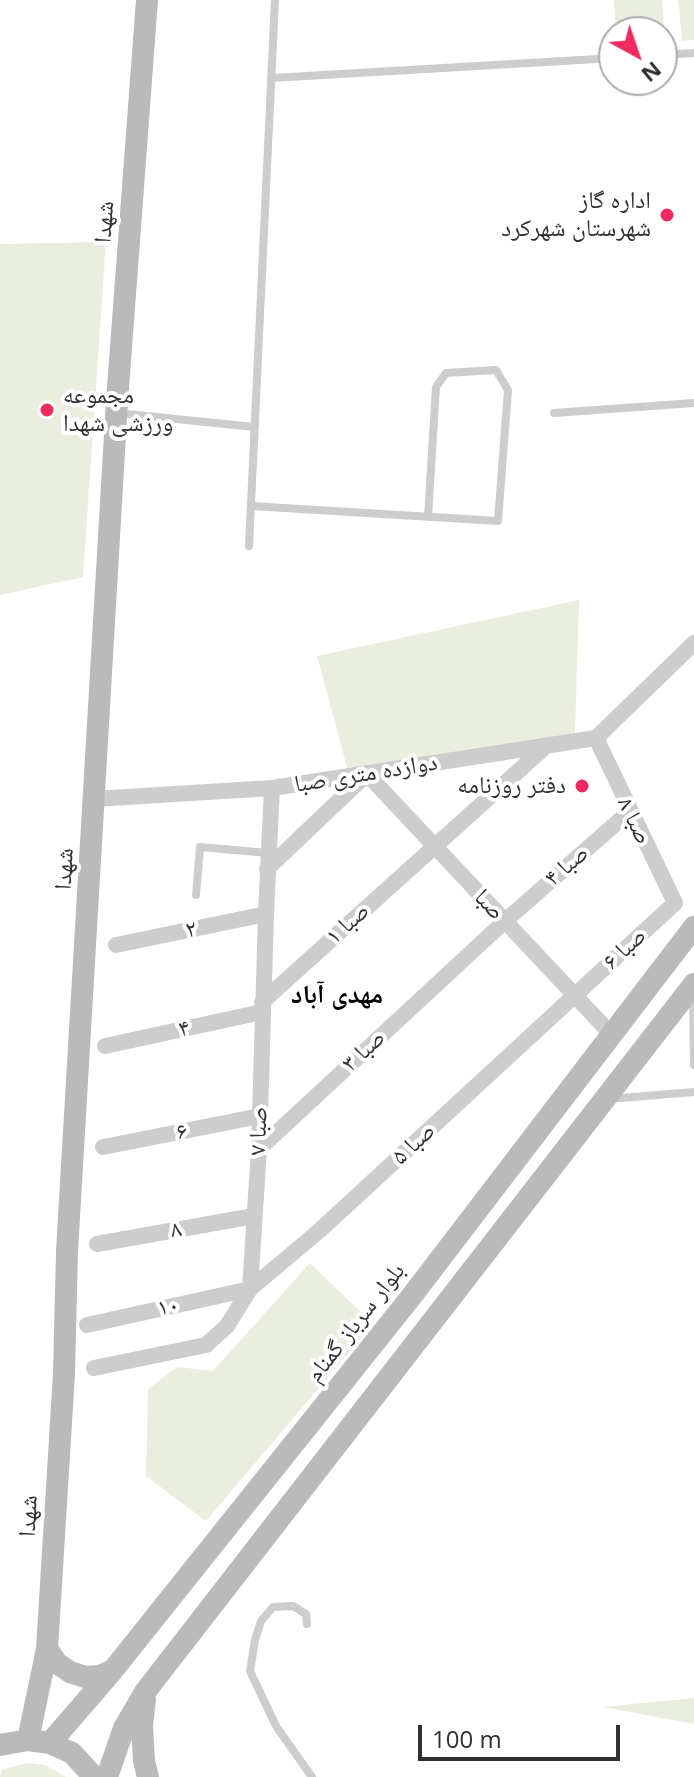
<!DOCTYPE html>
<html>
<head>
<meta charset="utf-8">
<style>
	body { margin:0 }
	#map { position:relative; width:694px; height:1777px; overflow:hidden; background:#fff; font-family:"Open Sans",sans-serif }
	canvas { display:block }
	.north { position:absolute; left:598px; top:16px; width:80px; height:80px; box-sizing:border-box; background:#fff; border:2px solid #acacac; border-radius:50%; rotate:140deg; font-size:22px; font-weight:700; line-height:32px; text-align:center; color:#303030 }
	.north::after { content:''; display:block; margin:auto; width:28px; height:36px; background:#ef2b61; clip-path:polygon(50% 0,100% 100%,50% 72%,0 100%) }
	.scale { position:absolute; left:418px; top:1725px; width:202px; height:36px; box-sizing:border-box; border:4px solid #303030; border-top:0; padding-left:10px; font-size:24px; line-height:28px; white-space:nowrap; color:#303030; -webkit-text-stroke:6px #fff; paint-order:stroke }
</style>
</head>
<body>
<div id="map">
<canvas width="694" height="1777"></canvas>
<div class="north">N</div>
<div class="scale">100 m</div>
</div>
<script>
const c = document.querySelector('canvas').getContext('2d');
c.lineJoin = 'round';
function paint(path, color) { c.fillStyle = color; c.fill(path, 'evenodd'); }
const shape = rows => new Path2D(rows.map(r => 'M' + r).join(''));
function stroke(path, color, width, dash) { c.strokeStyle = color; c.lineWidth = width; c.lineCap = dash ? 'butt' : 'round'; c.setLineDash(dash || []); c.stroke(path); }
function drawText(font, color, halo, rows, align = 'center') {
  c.font = font + ' "Open Sans","Noto Naskh Arabic",sans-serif'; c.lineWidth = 8; c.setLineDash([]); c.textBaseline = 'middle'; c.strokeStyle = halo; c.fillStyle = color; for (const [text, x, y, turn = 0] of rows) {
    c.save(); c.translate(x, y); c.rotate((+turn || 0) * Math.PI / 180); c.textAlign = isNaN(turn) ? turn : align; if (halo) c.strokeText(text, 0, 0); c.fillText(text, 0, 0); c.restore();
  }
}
paint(shape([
	[614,0,662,0,665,39,662,40,662,32,616,32],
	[678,0,694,0,694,40,682,41],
	[106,242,83,577,0,595,0,244],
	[579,600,575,734,348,771,317,656],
	[310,1263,373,1324,206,1521,146,1476,148,1389,177,1367,213,1371],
	[694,1698,694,1724,603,1707],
	[28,1763,45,1765,66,1777,0,1777,2,1769]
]), '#eaeede');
stroke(shape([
	[662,55,694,53],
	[272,78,614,58],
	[117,413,255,427],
	[554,413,694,403],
	[251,506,498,521,508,390,496,370,446,373,436,387,428,517],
	[249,546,275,0],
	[196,895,200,847,268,853],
	[693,994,694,1065],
	[609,1099,694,1092],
	[307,1624,306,1614,293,1606,273,1607,261,1621,255,1640,250,1671,276,1726,312,1777]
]), '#cdcdcd', 8);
stroke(shape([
	[95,799,272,788,596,738,694,643],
	[267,869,367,774,612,1035],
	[116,945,266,914],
	[262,1002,545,747],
	[105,1046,262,1012],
	[103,1147,260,1116],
	[259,1149,505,921,629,812],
	[97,1244,254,1216],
	[87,1325,250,1289,319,1231,675,903,596,738],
	[94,1368,206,1345,227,1326,250,1289,259,1149,266,914,272,788]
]), '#cdcdcd', 16);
stroke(shape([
	[47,1649,57,1663,70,1672,85,1677,100,1676,113,1670],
	[145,1699,142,1726,144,1761,148,1777],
	[28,1740,47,1649,64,1374,67,1251,117,401,147,0],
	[50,1743,113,1670,411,1297,694,927],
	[0,1745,28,1740,50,1743,72,1753,94,1777],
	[107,1777,124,1728,145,1692,694,984]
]), '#bababa', 22);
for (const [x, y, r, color] of [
	[667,215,8,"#ef2b61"],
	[47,410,8,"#ef2b61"],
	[582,786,8,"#ef2b61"]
]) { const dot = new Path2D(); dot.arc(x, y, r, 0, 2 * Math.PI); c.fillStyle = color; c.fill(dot); stroke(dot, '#fff', 3); }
drawText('24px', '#303030', '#fff', [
	["اداره گاز",651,201],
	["شهرستان شهرکرد",651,229],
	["مجموعه",63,396,"left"],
	["ورزشی شهدا",63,424,"left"],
	["دفتر روزنامه",566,786]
], 'right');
drawText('24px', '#303030', '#fff', [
	["شهدا",105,222,-86],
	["دوازده متری صبا",366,774,-9],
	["صبا ۸",634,821,64],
	["صبا ۴",567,866,-41],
	["شهدا",65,869,-87],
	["صبا",489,905,47],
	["صبا ۱",348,924,-42],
	["۲",191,930,-12],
	["صبا ۶",625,949,-43],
	["۴",184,1029,-12],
	["صبا ۳",364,1051,-43],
	["صبا ۷",259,1131,-88],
	["۶",182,1132,-11],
	["صبا ۵",414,1144,-43],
	["۸",176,1230,-10],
	["۱۰",168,1307,-12],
	["بلوار سرباز گمنام",356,1323,-52],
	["شهدا",29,1516,-87]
]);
drawText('bold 26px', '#000', '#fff', [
	["مهدی آباد",337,996]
]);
</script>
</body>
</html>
